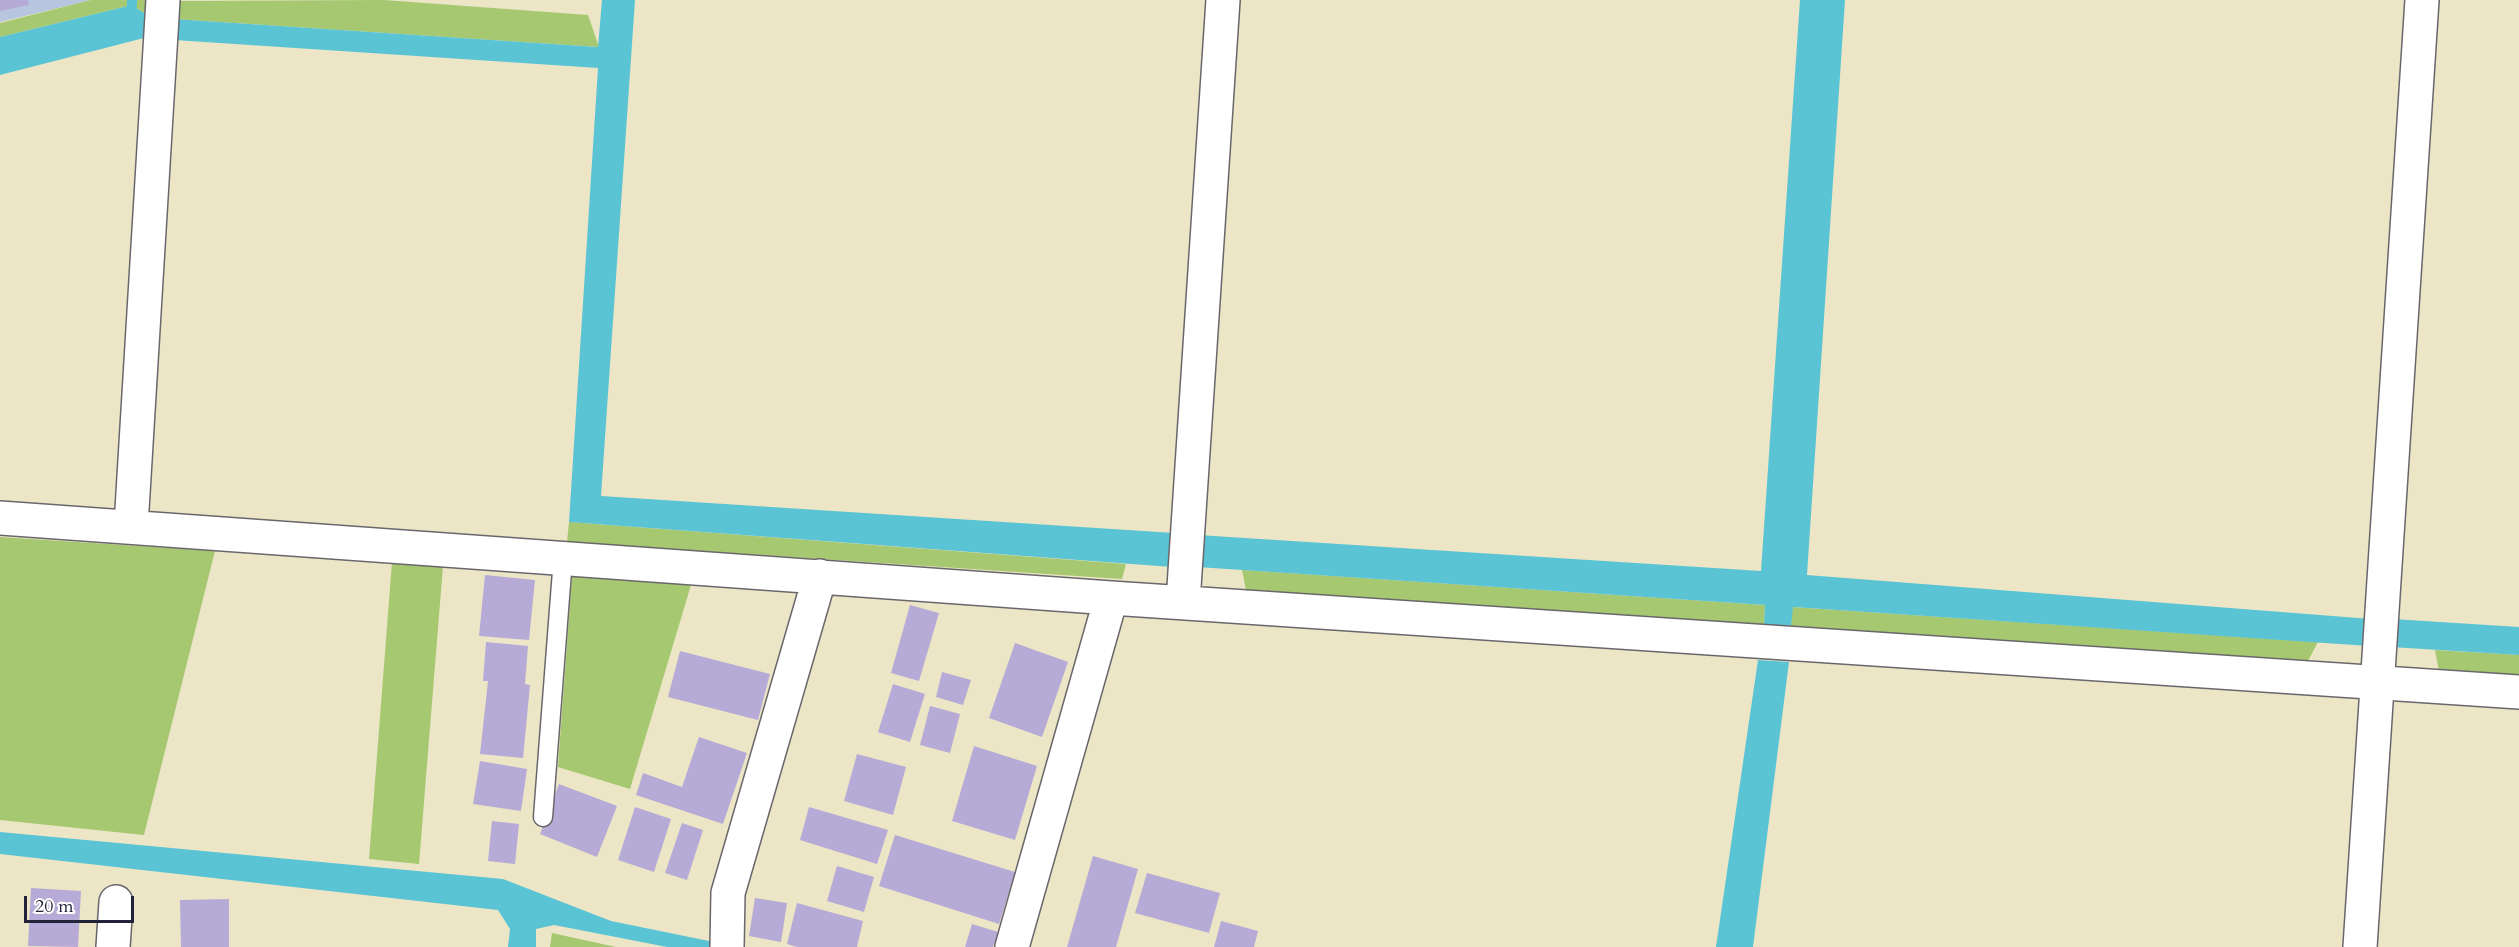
<!DOCTYPE html>
<html>
<head>
<meta charset="utf-8">
<style>
	body { margin:0 }
	#map { position:relative; width:2519px; height:947px; overflow:hidden; background:#ece6c7; font-family:Cardo,serif }
	canvas { display:block }
	.scale { position:absolute; left:24px; top:896px; width:110px; height:27px; box-sizing:border-box; border:3px solid #22223b; border-top:0; padding-left:8px; font-size:18px; line-height:21px; white-space:nowrap; color:#22223b; -webkit-text-stroke:4px #fff; paint-order:stroke }
</style>
</head>
<body>
<div id="map">
<canvas width="2519" height="947"></canvas>
<div class="scale">20 m</div>
</div>
<script>
const c = document.querySelector('canvas').getContext('2d');
c.lineJoin = 'round';
function paint(path, color) { c.fillStyle = color; c.fill(path, 'evenodd'); }
const shape = rows => new Path2D(rows.map(r => 'M' + r).join(''));
function stroke(path, color, width, dash) { c.strokeStyle = color; c.lineWidth = width; c.lineCap = dash ? 'butt' : 'round'; c.setLineDash(dash || []); c.stroke(path); }
paint(shape([
	[0,0,91,0,0,22]
]), '#b8c5de');
paint(shape([
	[91,0,151,0,150,17,132,5,0,37,0,23],
	[384,0,588,15,599,47,174,19,177,1],
	[569,522,1126,564,1122,579,567,542],
	[0,537,215,551,144,835,0,820],
	[392,562,443,566,419,864,369,859],
	[1242,570,1765,605,1764,625,1246,590],
	[572,576,691,585,630,789,558,767],
	[1792,607,2318,642,2308,661,1791,627],
	[2435,650,2519,655,2519,676,2439,671],
	[552,933,616,947,550,947]
]), '#a6c871');
paint(shape([
	[602,0,635,0,601,496,1174,533,1172,567,569,522,598,68,144,38,0,75,0,37,132,5,150,17,174,19,598,47],
	[1800,0,1845,0,1807,575,2371,619,2369,646,1793,607,1791,627,1764,625,1765,605,1197,567,1198,535,1761,571],
	[2393,619,2519,627,2519,655,2391,647],
	[1758,660,1789,662,1753,947,1716,947],
	[0,832,503,879,611,921,714,942,715,947,667,947,554,925,536,929,536,947,508,947,510,929,498,910,0,854]
]), '#5ac4d5');
stroke(shape([
	[132,5,132,0]
]), '#5ac4d5', 10);
paint(shape([
	[0,0,28,0,29,5,0,11],
	[485,575,535,580,529,640,479,636],
	[910,605,939,613,919,681,891,673],
	[486,642,528,646,525,684,530,685,523,758,480,754,488,681,483,681],
	[1015,643,1068,662,1042,737,989,718],
	[680,651,770,674,758,720,668,697],
	[942,672,971,680,963,705,936,697],
	[893,684,925,694,910,742,878,732],
	[930,706,960,714,950,753,920,745],
	[699,737,747,753,723,824,636,795,643,773,682,787],
	[974,746,1037,766,1015,840,952,821],
	[857,754,906,767,893,815,844,801],
	[480,761,527,769,521,811,473,804],
	[559,784,617,806,597,857,540,834],
	[635,807,671,819,654,872,618,860],
	[809,807,888,830,877,864,800,840],
	[492,821,519,824,515,864,488,861],
	[682,823,703,830,687,880,665,873],
	[895,835,1015,872,999,924,879,886],
	[1093,856,1138,869,1116,947,1067,947],
	[837,866,874,877,864,912,827,901],
	[1147,873,1220,893,1209,933,1135,913],
	[31,888,81,891,78,947,28,946],
	[755,898,787,903,781,942,749,936],
	[229,899,229,947,181,947,180,900],
	[797,903,863,921,857,947,797,947,787,944],
	[1221,921,1258,931,1254,947,1214,947],
	[972,924,998,932,993,947,965,947]
]), '#b6aad6');
const service = shape([
	[543,817,563,558]
]);
const minor = shape([
	[0,518,1111,598,2519,692],
	[131,526,163,0],
	[1183,602,1223,0],
	[113,947,116,902],
	[727,947,728,893,820,576],
	[1012,947,1111,598],
	[2360,947,2422,0]
]);
stroke(service, '#69676c', 21);
stroke(minor, '#69676c', 36);
stroke(service, '#fff', 18);
stroke(minor, '#fff', 33);
</script>
</body>
</html>
